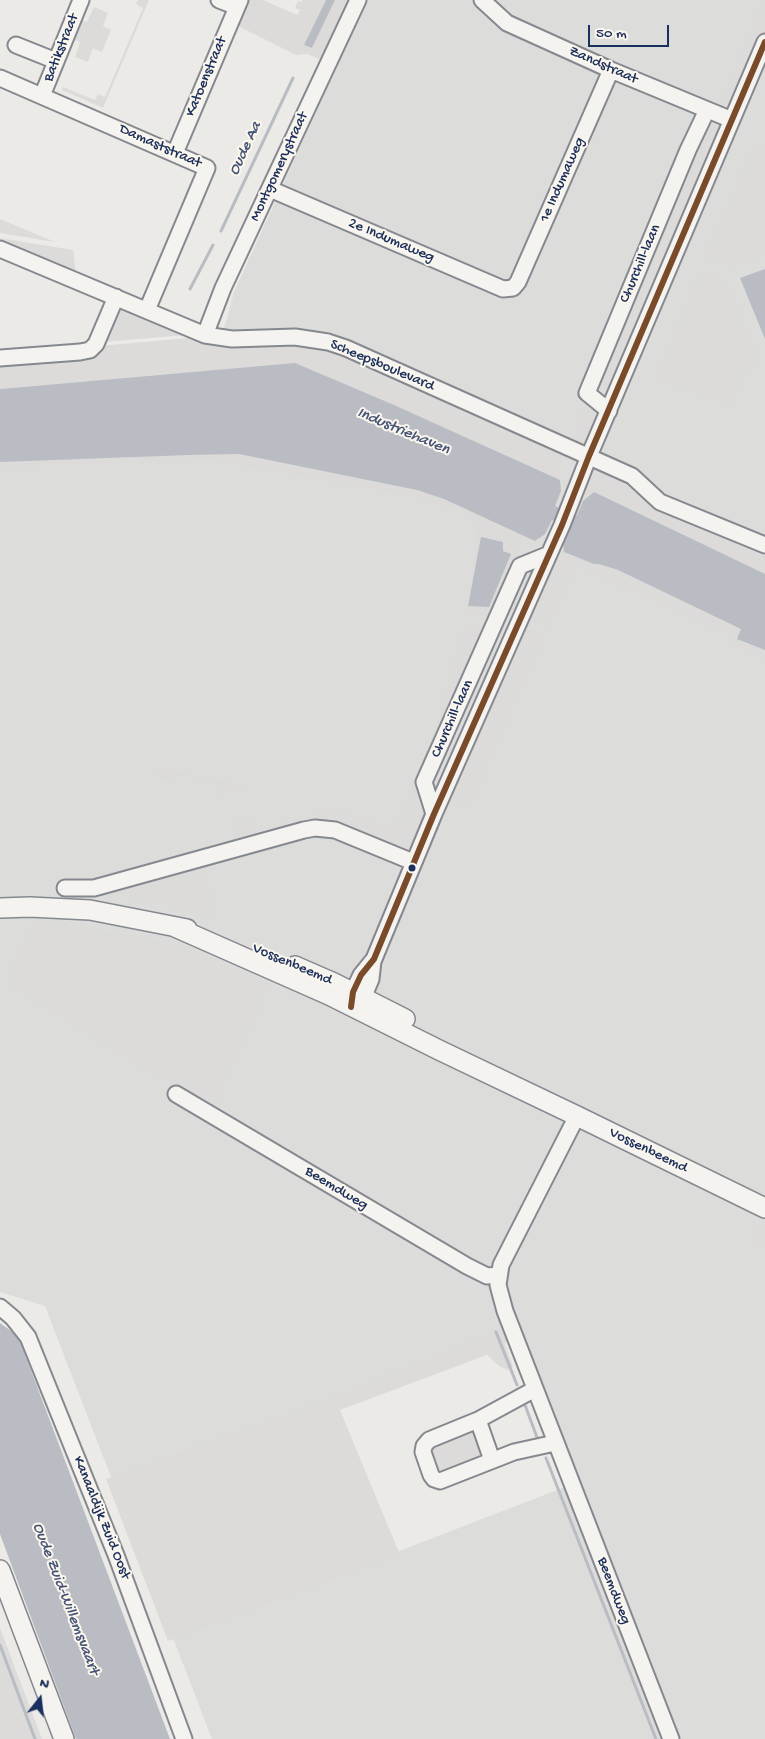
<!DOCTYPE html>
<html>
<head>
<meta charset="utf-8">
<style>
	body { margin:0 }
	#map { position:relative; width:765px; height:1739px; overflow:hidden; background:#eceae6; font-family:"Gochi Hand",sans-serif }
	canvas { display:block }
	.north { position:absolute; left:15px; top:1674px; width:50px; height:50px; -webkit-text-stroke:4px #fbf7ec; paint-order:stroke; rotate:16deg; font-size:14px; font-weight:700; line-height:20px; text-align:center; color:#1b2f5e }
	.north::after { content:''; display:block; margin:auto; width:18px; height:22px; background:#1b2f5e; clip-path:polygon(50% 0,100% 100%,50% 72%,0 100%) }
	.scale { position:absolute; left:588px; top:25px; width:81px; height:22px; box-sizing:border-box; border:2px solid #1b2f5e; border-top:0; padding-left:6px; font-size:15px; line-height:18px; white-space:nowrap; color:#1b2f5e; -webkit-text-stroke:4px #fbf7ec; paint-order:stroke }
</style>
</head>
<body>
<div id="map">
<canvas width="765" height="1739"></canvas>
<div class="north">N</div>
<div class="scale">50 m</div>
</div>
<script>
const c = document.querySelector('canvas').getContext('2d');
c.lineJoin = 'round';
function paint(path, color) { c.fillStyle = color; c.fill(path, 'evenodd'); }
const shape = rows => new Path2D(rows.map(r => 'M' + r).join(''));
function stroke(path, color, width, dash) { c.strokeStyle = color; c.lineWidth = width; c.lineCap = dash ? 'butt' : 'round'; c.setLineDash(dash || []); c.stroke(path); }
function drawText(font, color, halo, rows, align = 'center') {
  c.font = font + ' "Gochi Hand",sans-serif'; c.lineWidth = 4; c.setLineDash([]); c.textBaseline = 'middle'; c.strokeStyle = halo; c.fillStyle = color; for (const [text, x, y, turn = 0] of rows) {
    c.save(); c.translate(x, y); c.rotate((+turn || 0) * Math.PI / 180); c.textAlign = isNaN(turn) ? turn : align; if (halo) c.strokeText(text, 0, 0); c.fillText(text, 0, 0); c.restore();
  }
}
paint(shape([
	[367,0,765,0,765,1739,212,1739,45,1306,0,1292,0,446,218,351,234,292],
	[508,1342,565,1487,394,1553,332,1406]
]), '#dcdcda');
paint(shape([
	[138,0,149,0,103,108,62,90,63,87,95,100,98,94,105,97,143,8,136,4],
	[247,0,263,0,297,15,300,10,295,8,298,1,301,2,302,0,326,0,304,45,312,48,335,0,350,0,322,60,307,54,296,55,236,25],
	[764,0,765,0,765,26,730,109,719,106],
	[94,7,108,13,103,26,111,30,102,52,93,48,88,62,75,57,80,42,67,36,75,17,87,22],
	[712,118,725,122,613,387,604,386,600,383,601,379],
	[755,144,765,148,765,255,728,267,705,257],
	[0,219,55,242,0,233],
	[0,238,73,250,76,274,0,242],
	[701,269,726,280,761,364,750,360,733,404,712,401,655,378],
	[126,308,188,335,101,342,117,311],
	[199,337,310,344,358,359,354,369,403,391,408,381,459,404,455,413,503,435,508,426,559,448,561,453,560,480,394,405,295,363,0,389,0,363,99,346],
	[590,401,596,411,598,424,594,433,579,442,571,442,586,402],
	[239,454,417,490,444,499,524,536,490,619,478,615,466,614,477,538,475,523,471,518,464,514,416,497,213,460,0,467,0,462,189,455],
	[598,469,607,470,624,477,664,509,666,514,692,526,698,524,765,552,765,574,594,492,583,497,590,481,590,473],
	[564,552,594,564,599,564,618,570,740,629,742,630,738,639,765,650,765,659,729,643,731,637,576,565,547,628,529,620,553,563],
	[472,622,485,627,399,833,392,845,340,825,239,840,231,829,231,824,237,818,244,818,262,827,316,815,317,807,343,811,381,825,391,825,400,814,433,739,464,623],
	[525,628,544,637,469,808,450,799],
	[156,767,252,786,217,795,212,781,207,779,193,782,190,774,159,781],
	[423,802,427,814,416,838,401,845,416,805],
	[205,866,218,923,171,907,101,892],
	[34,921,62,923,166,942,210,956,270,984,213,1110,109,1048,8,984,14,965],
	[751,1221,765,1228,765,1249,755,1245],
	[500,1329,513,1367,508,1370,499,1366,487,1355,340,1410,400,1555,168,1641,106,1479,333,1397],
	[469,1431,476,1434,482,1449,478,1460,441,1473,432,1469,430,1446],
	[0,1628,42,1739,0,1739]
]), '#dcdbd9');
paint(shape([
	[326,0,335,0,312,48,304,45],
	[765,269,765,339,740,278],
	[295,363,394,405,560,480,561,491,555,506,577,515,583,501,594,492,765,574,765,650,737,639,741,629,618,570,599,564,594,564,564,552,563,541,568,527,552,520,545,534,535,541,444,499,417,490,239,454,189,455,0,462,0,389],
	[481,537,503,542,503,551,511,554,489,607,468,606],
	[0,1323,18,1336,170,1739,76,1739,0,1534]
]), '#b9bcc3');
stroke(shape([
	[221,231,293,78],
	[190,289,213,245],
	[496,1332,517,1385],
	[525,1405,538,1440],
	[546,1458,656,1739],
	[0,1645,35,1739]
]), '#b9bcc3', 3);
const minor = shape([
	[219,0,237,7],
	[482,0,507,23,611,70,732,120],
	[16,45,56,61],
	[0,78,207,168,147,310],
	[42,96,81,0],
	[175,153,240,0],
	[270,189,503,289,513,288,518,282,611,70],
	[0,249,205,335,232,339,295,337,328,342,346,348,632,476,660,502,765,545],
	[205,335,223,288,358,0],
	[0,358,80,352,90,350,96,344,116,297],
	[609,411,587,393,688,150,707,110],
	[434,814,424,782,520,566,547,555],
	[65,888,94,888,304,830,315,828,335,830,413,862],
	[352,1004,353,992,361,975,374,959,434,814,562,525,589,456,765,42],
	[354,1004,363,998,371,979,373,961],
	[176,1094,467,1266,487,1276,499,1275],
	[577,1116,501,1265,498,1285,505,1311,671,1739],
	[0,1307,13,1318,28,1337,116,1555,184,1739],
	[535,1389,478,1420,429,1440,424,1446,423,1452,431,1475,434,1479,440,1481,514,1452,555,1443],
	[478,1420,492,1460]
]);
const major = shape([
	[0,908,30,907,90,910,187,929],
	[175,927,329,995,439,1050,577,1116,765,1208],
	[295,966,334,983,405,1019],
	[0,1570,64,1739]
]);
stroke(minor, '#85888f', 19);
stroke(major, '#85888f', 22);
stroke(minor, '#f4f3ef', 15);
stroke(major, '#f4f3ef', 19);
stroke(shape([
	[351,1007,353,992,361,975,374,959,434,814,562,525,589,456,765,42]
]), '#7a4b2a', 6);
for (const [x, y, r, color] of [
	[412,868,4.5,"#1b2f5e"]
]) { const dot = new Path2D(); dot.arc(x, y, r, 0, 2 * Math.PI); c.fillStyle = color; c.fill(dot); stroke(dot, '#fbf7ec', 2); }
drawText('15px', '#1b2f5e', '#fbf7ec', [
	["Batikstraat",62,48,-68],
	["Zandstraat",603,66,24],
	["Katoenstraat",207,77,-67],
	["Damaststraat",160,147,24],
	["Montgomerystraat",280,167,-65],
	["1e Indumaweg",563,180,-66],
	["2e Indumaweg",391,241,23],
	["Churchill-laan",641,264,-67],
	["Scheepsboulevard",382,366,23],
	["Churchill-laan",453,719,-66],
	["Vossenbeemd",292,965,23],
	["Vossenbeemd",648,1151,26],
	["Beemdweg",336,1189,31],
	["Kanaaldijk Zuid Oost",101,1518,68],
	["Beemdweg",613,1591,69]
]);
drawText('italic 16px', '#445378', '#fbf7ec', [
	["Oude Aa",246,149,-65],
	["Industriehaven",403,432,23],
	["Oude Zuid-Willemsvaart",65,1599,69]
]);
</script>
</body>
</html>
